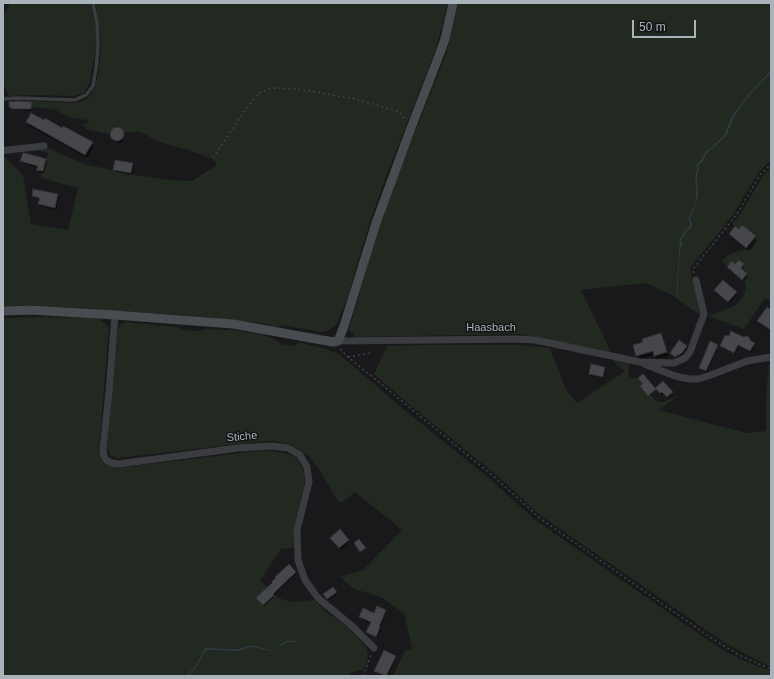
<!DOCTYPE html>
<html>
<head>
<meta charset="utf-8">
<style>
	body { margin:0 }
	#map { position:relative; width:774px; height:679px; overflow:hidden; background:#19191b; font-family:Arial,sans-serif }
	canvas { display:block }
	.frame { position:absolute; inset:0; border:4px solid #abb3ba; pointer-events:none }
	.scale { position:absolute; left:632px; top:20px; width:64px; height:18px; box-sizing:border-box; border:2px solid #abb3ba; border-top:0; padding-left:5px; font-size:12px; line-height:14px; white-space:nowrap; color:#abb3ba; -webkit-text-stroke:3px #141416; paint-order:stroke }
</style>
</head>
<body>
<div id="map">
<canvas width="774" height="679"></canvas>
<div class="frame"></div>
<div class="scale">50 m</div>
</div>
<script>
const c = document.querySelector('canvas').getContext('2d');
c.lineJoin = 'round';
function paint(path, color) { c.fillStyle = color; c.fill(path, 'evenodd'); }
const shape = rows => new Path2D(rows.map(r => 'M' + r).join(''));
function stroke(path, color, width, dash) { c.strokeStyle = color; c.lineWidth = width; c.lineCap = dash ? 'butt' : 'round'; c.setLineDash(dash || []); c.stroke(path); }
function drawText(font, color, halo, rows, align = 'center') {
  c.font = font + ' Arial,sans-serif'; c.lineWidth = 3; c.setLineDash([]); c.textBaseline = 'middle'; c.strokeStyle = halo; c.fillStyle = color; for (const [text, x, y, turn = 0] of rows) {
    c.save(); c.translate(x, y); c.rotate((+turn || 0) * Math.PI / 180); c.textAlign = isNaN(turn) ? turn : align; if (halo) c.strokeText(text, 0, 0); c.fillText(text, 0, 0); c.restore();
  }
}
paint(shape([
	[10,3,91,3,95,23,96,48,89,84,84,93,75,96,32,95,9,96,3,83,3,16,6,12],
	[96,3,448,3,435,52,382,187,363,244,347,300,336,325,330,330,321,332,283,325,277,327,260,323,181,315,29,305,3,306,3,155,23,175,31,224,68,230,78,188,41,178,48,153,35,149,43,148,51,149,65,156,88,165,141,176,170,180,192,181,217,165,213,159,189,150,162,143,140,132,124,132,121,128,116,127,111,129,109,134,86,129,87,127,81,124,90,123,87,120,72,118,66,115,53,109,31,107,32,101,76,103,88,98,95,87,98,75,101,47],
	[458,3,771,3,771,70,746,97,732,116,724,135,711,148,706,150,701,160,696,165,697,169,695,178,696,195,695,205,688,219,690,223,689,227,685,230,679,241,681,244,679,249,676,297,646,283,581,290,611,352,519,334,355,337,349,329,380,222,392,190,446,54],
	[771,73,771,160,758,173,733,215,690,268,699,304,700,315,677,299,680,250,683,244,681,241,687,231,691,228,690,219,696,205,698,195,697,178,699,169,698,166,703,161,708,151,712,149,726,136,734,117,747,98],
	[771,167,771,302,765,298,744,329,741,328,708,316,732,307,737,304,744,295,745,292,746,284,745,282,742,280,747,274,741,268,744,264,739,260,735,264,732,261,727,267,722,261,726,257,732,253,747,249,756,237,742,225,739,229,732,224,742,211,763,176],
	[41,317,98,318,109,327,99,449,103,463,117,468,257,451,273,451,286,453,297,458,303,469,305,481,294,529,293,548,281,549,260,580,278,598,292,602,314,600,328,613,348,628,359,639,367,649,368,656,367,663,362,670,350,673,352,676,188,676,197,666,206,650,238,651,251,647,272,651,279,646,284,645,287,642,294,641,287,640,283,643,278,645,272,650,251,645,238,649,206,648,196,665,186,676,3,676,3,320,5,318],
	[125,322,177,327,181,330,199,331,205,329,232,330,259,334,272,338,281,344,295,346,298,342,327,349,340,355,407,412,490,479,534,519,721,649,744,661,771,671,771,676,393,676,405,651,412,649,404,613,381,597,354,589,339,576,362,571,402,530,355,492,342,502,339,503,320,471,309,456,303,452,289,444,273,441,256,442,118,458,110,455,107,447,118,328],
	[426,345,519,345,550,348,566,390,577,403,625,371,613,361,613,360,630,364,628,369,629,376,632,378,638,378,643,384,640,386,648,396,650,394,656,401,663,402,678,396,659,410,746,433,766,431,766,399,769,362,771,362,771,667,725,643,540,515,494,473,411,406,374,374,387,346]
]), '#212920');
paint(shape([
	[771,70,771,73,747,98,734,117,726,136,712,149,708,151,703,161,698,166,699,169,697,178,698,195,696,205,690,219,692,222,691,228,687,231,681,241,683,243,680,250,677,299,676,297,679,249,680,244,679,241,685,230,689,227,690,223,688,219,695,205,696,195,695,178,697,169,696,165,701,160,706,150,711,148,724,135,732,116,746,97],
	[297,639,297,640,294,642,287,642,284,645,278,646,272,651,251,647,238,651,206,650,197,666,188,676,186,676,196,665,205,648,238,649,251,645,272,650,278,645,283,643,287,640,294,641]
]), '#2f3b3f');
paint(shape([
	[31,103,32,104,31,111,15,110,11,108,10,106],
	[27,122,92,143,94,146,87,158,29,126],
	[117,128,121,130,124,137,122,142,118,143,113,141,110,133,113,129],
	[25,154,46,160,47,162,44,173,39,172,38,170,38,168,23,163,21,161],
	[133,164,134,166,132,175,115,172,114,170],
	[58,195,59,197,56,210,40,206,39,204,41,199,34,198,33,196],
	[742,227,755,237,757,241,749,251,732,238,730,234,739,230],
	[739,261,745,267,742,270,748,277,744,281,729,269,735,265],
	[717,292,736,292,737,295,730,303],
	[771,311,771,331,760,324,758,321],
	[662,338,668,356,657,359,655,355,639,359,634,345],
	[750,342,754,344,755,346,752,353,739,347,735,354,722,348,721,346],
	[717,345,718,347,707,373,701,370,700,368],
	[686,347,687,349,682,356,676,359,671,353],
	[604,368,606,370,604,378,591,376,590,373],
	[658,390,672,392,673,394,669,398,664,393,662,395],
	[333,540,348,540,349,542,341,550],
	[295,572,296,574,273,596,274,597,264,606,259,600,274,582],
	[333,588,337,594,329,600,325,596],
	[385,611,386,613,380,629,381,630,377,638,368,634,367,632,371,624,361,619,360,617],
	[395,656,396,658,388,676,383,676,377,673,375,671]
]), '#0007');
const building = shape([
	[18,101,32,102,31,109,13,109,9,107,9,102,18,101],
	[31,113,44,120,45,118,62,128,63,126,93,142,85,155,26,122,31,113],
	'110 134a7 7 0 1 1 14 0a7 7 0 1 1-14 0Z',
	[23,153,25,153,46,159,43,171,36,170,38,166,20,161,23,153],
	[115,160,133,163,131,173,113,170,115,160],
	[33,189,58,194,55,208,38,204,40,198,32,196,33,189],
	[742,225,756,236,746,248,729,234,735,226,739,229,742,225],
	[739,260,744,264,741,268,747,274,742,280,727,267,732,261,735,264,739,260],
	[723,280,737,292,728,302,714,290,723,280],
	[767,307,771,310,771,330,757,321,767,307],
	[731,331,743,337,748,336,751,341,755,343,750,351,738,345,734,353,720,346,725,335,729,336,731,331],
	[661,333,667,352,654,356,653,351,636,356,633,345,643,342,642,339,661,333],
	[679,340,687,346,682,353,675,357,670,353,679,340],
	[710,341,718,345,706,371,699,368,710,341],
	[591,364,605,367,603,377,589,374,591,364],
	[643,374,656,389,648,396,640,386,643,384,638,378,643,374],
	[663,381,673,392,667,397,662,392,660,393,655,388,663,381],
	[340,529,349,540,339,548,330,538,340,529],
	[359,539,366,548,360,552,354,543,359,539],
	[289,564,296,572,273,594,274,595,263,605,256,598,273,582,272,581,276,578,275,577,289,564],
	[333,587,337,592,327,599,323,594,333,587],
	[377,606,386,610,379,627,380,627,376,637,366,632,371,622,359,617,363,608,374,613,377,606],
	[384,650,396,656,386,676,374,671,384,650]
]);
paint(building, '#45474b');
stroke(building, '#333337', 1);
stroke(shape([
	[213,158,245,110,259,93,272,88,298,89,355,99,400,112,405,120],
	[694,273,693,269,737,214,760,175,771,164],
	[340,349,348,357,492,475,541,519,707,635,737,654,752,661,771,669],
	[348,357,371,353],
	[363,676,371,655]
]), '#404347', 1.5, [2, 3]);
stroke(shape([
	[3,99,18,98,75,100,86,95,93,86,96,68,98,47,97,23,93,3]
]), '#3a3c40', 3.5);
stroke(shape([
	[3,151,8,150,44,146],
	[115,315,109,392,103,449,104,456,106,460,112,463,118,464,238,448,272,446,288,448,300,455,307,467,309,482,297,530,298,560,305,580,318,598,352,626,374,648],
	[338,341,518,339,534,340,550,343,640,362,674,363,685,358,690,352,704,314,696,280],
	[644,364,675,376,689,379,698,379,711,375,747,361,771,357]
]), '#3a3c40', 7);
stroke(shape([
	[3,311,30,310,115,315,233,324,333,342,338,341,344,326,376,223,411,128,440,53,445,39,453,3]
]), '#484b50', 9);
drawText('11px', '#abb3ba', '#141416', [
	["Haasbach",491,328],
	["Stiche",242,437,-5]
]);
</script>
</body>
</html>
